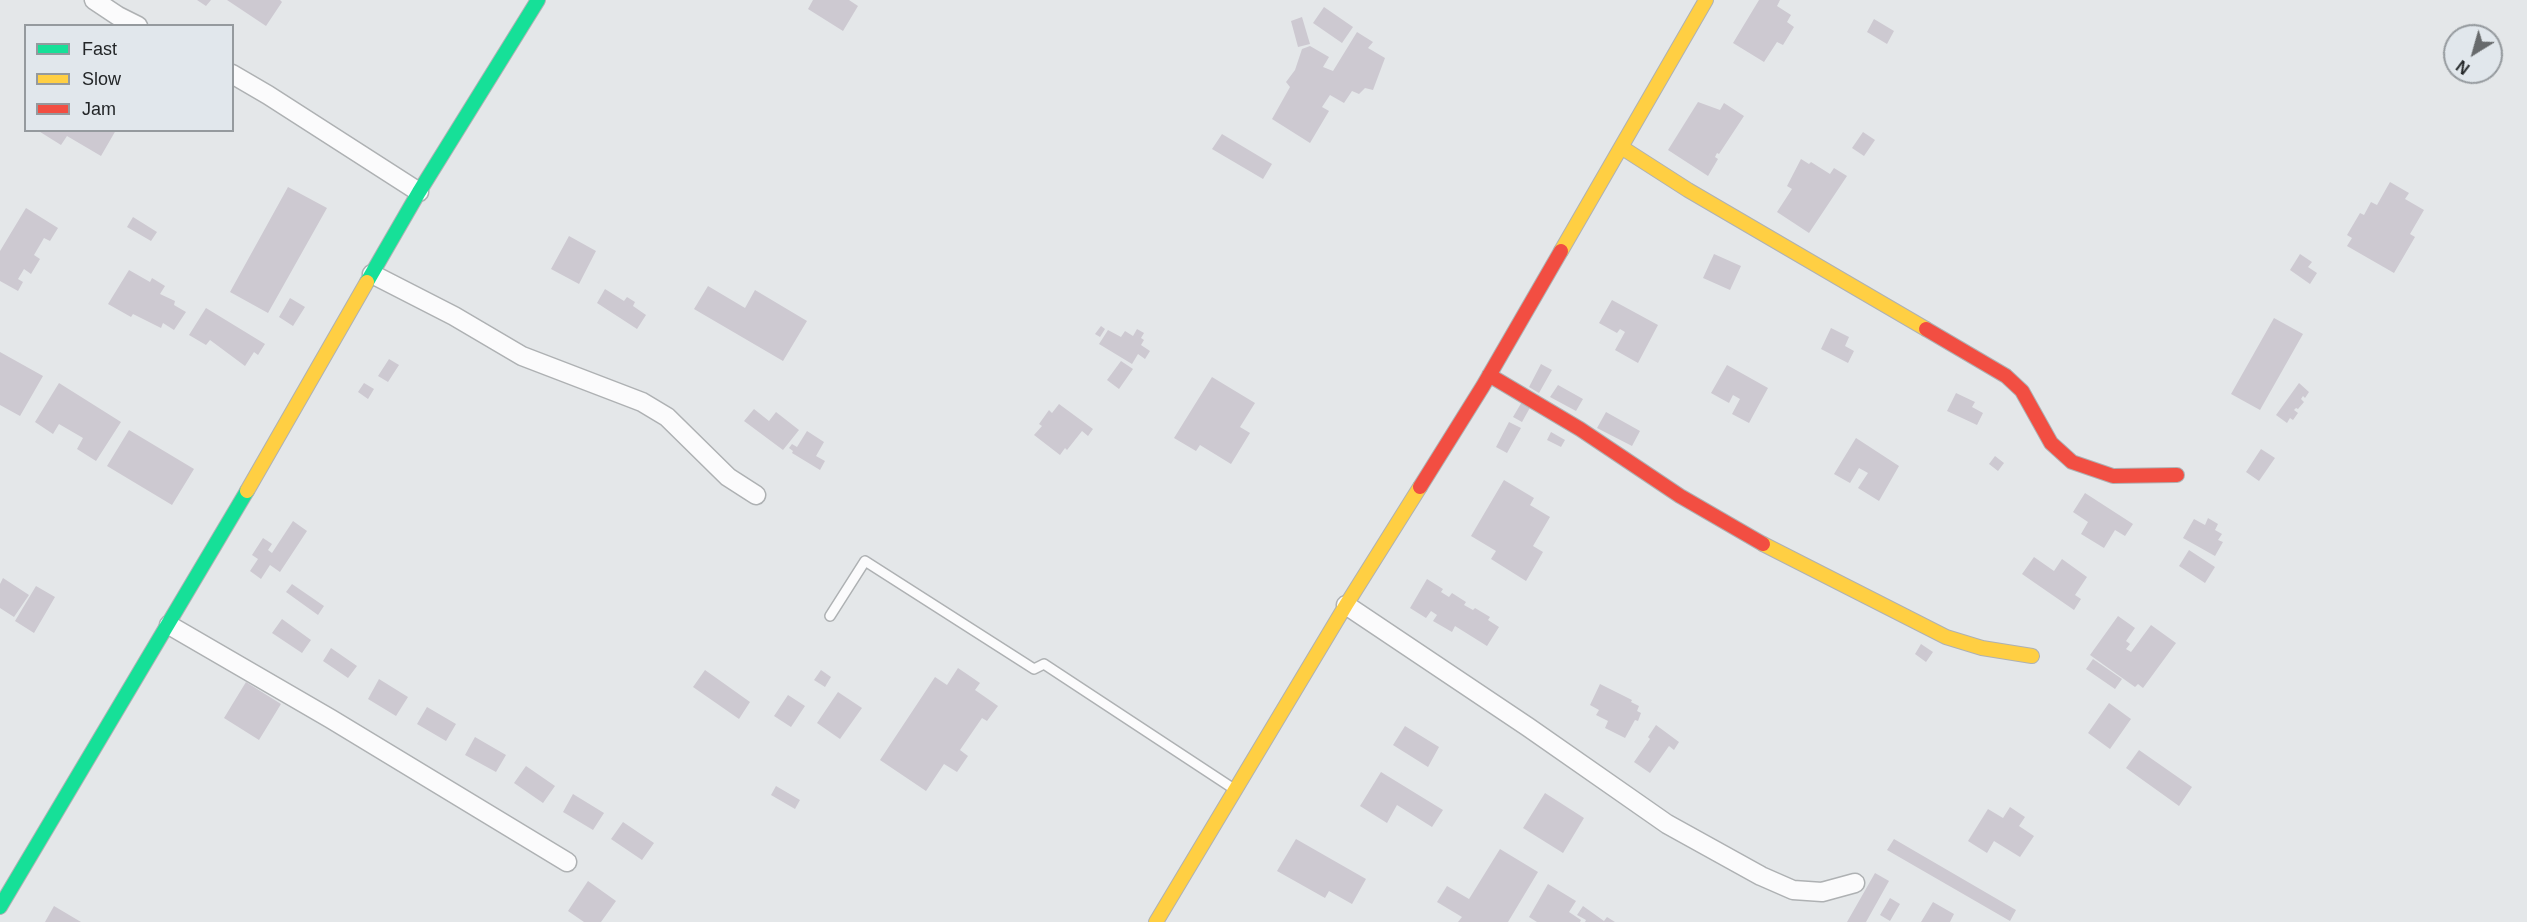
<!DOCTYPE html>
<html>
<head>
<meta charset="utf-8">
<style>
	body { margin:0 }
	#map { position:relative; width:2527px; height:922px; overflow:hidden; background:#e4e7e9; font-family:Arial,sans-serif }
	canvas { display:block }
	.legend { position:absolute; left:24px; top:24px; width:210px; height:108px; box-sizing:border-box; background:#e1e7ec; border:2px solid #959a9e; margin:0; padding:8px 10px; list-style:none; font-size:18px; color:#232628 }
	.legend li { display:flex; align-items:center; gap:12px; height:30px }
	.legend b { width:30px; border:2px solid #959a9e }
	.north { position:absolute; left:2443px; top:24px; width:60px; height:60px; box-sizing:border-box; background:#e1e7ec; border:2px solid #959a9e; border-radius:50%; rotate:217deg; font-size:16px; font-weight:700; line-height:24px; text-align:center; color:#232628 }
	.north::after { content:''; display:block; margin:auto; width:21px; height:27px; background:#676a6c; clip-path:polygon(50% 0,100% 100%,50% 72%,0 100%) }
</style>
</head>
<body>
<div id="map">
<canvas width="2527" height="922"></canvas>
<ul class="legend">
<li><b style="height:8px;background:#16e098"></b>Fast</li>
<li><b style="height:8px;background:#ffcf43"></b>Slow</li>
<li><b style="height:8px;background:#f24e42"></b>Jam</li>
</ul>
<div class="north">N</div>
</div>
<script>
const c = document.querySelector('canvas').getContext('2d');
c.lineJoin = 'round';
function paint(path, color) { c.fillStyle = color; c.fill(path, 'evenodd'); }
const shape = rows => new Path2D(rows.map(r => 'M' + r).join(''));
function stroke(path, color, width, dash) { c.strokeStyle = color; c.lineWidth = width; c.lineCap = dash ? 'butt' : 'round'; c.setLineDash(dash || []); c.stroke(path); }
paint(shape([
	[197,0,211,0,206,6],
	[227,0,280,0,282,2,266,26],
	[813,0,849,0,858,6,843,31,808,9],
	[1759,0,1780,0,1777,6,1791,15,1787,22,1794,27,1783,45,1777,42,1764,62,1733,43],
	[1324,7,1353,27,1342,43,1313,23],
	[1302,17,1310,44,1298,47,1291,21],
	[1874,19,1894,31,1887,44,1867,32],
	[1357,32,1373,42,1368,48,1385,58,1373,90,1365,88,1359,94,1352,91,1344,103,1330,95,1322,107,1329,111,1310,143,1272,119,1290,87,1286,82,1295,70,1302,49,1310,46,1329,57,1323,67,1333,71],
	[1698,102,1720,110,1724,103,1744,116,1719,154,1717,153,1715,157,1718,159,1708,176,1668,150],
	[37,130,116,130,101,156,67,136,61,145],
	[1863,132,1875,140,1864,156,1852,148],
	[1222,134,1272,164,1263,179,1212,149],
	[1801,159,1809,164,1811,162,1830,174,1834,168,1847,176,1809,233,1777,212,1792,189,1787,186],
	[2390,182,2409,193,2405,199,2424,210,2410,234,2415,237,2394,273,2347,246,2352,238,2347,235,2360,213,2364,215,2371,202,2377,205],
	[288,187,327,208,268,313,230,292],
	[26,208,58,228,50,241,44,238,34,255,40,259,31,274,24,269,18,279,23,282,18,291,0,281,0,251],
	[133,217,157,232,151,241,127,227],
	[569,236,596,251,579,284,551,269],
	[1714,254,1741,266,1730,290,1703,278],
	[2300,254,2312,262,2308,267,2317,273,2310,284,2290,270],
	[129,270,150,282,152,278,165,286,160,294,175,301,174,305,186,312,174,330,163,323,161,328,133,314,131,317,108,304],
	[708,286,745,308,755,290,807,321,783,361,694,309],
	[605,289,624,301,627,297,635,302,633,306,646,315,637,329,597,303],
	[290,298,305,307,293,326,279,317],
	[1612,300,1658,325,1638,363,1615,350,1625,332,1620,329,1617,333,1599,323],
	[206,308,265,344,258,355,254,352,245,366,210,340,206,345,189,335],
	[2274,318,2303,334,2260,410,2231,394],
	[1101,326,1105,329,1100,337,1095,334],
	[1831,328,1849,337,1845,346,1854,351,1848,363,1821,349],
	[1137,329,1144,333,1141,338,1144,340,1141,345,1150,351,1145,359,1138,354,1132,364,1099,344,1108,330,1121,337,1125,331,1133,336],
	[0,352,43,376,20,416,0,405],
	[389,359,399,365,388,382,378,376],
	[1121,361,1133,369,1119,389,1107,380],
	[1541,364,1552,370,1539,393,1529,387],
	[1727,365,1768,388,1749,423,1732,414,1740,399,1733,395,1729,403,1711,393],
	[1212,377,1255,403,1240,427,1250,433,1231,464,1200,445,1196,451,1174,438],
	[59,383,121,422,96,461,77,449,83,438,59,424,53,434,35,422],
	[364,383,374,389,368,399,358,392],
	[2299,383,2309,392,2305,398,2303,396,2301,399,2304,402,2298,409,2296,408,2294,410,2298,413,2293,420,2290,418,2287,423,2276,415],
	[1558,385,1583,399,1576,411,1550,397],
	[1956,393,1975,402,1972,407,1983,413,1977,425,1947,411],
	[1523,400,1532,404,1522,422,1513,417],
	[1059,404,1093,429,1088,436,1082,431,1067,450,1065,448,1060,455,1034,435,1042,426,1039,424,1049,410,1052,413],
	[754,409,769,421,776,412,799,430,783,450,744,421],
	[1606,412,1640,431,1632,446,1597,428],
	[1509,422,1521,428,1507,453,1496,447],
	[129,430,194,469,172,505,107,466],
	[807,431,824,442,816,456,825,461,820,470,792,453,793,451,789,448,792,444,797,447],
	[1551,432,1565,440,1561,447,1547,440],
	[1856,438,1899,466,1879,501,1858,488,1868,473,1859,468,1850,483,1834,474],
	[2261,449,2275,458,2259,481,2246,472],
	[1995,456,2004,463,1998,471,1989,464],
	[1504,480,1534,498,1530,505,1550,517,1533,546,1543,552,1526,581,1491,559,1496,551,1471,536],
	[2085,493,2133,524,2125,536,2115,530,2104,548,2081,534,2088,522,2073,512],
	[2208,518,2218,524,2215,530,2222,534,2218,540,2223,542,2215,556,2183,538,2194,519,2205,525],
	[293,521,307,531,280,572,270,565,261,579,250,571,258,559,252,555,263,538,272,544,268,550,272,553],
	[2189,550,2215,567,2205,583,2179,566],
	[2034,557,2054,571,2062,559,2087,577,2075,595,2081,599,2074,610,2022,574],
	[3,578,29,595,14,617,0,608,0,584],
	[1427,579,1443,589,1441,592,1449,597,1452,593,1466,602,1464,605,1473,610,1475,608,1490,617,1488,620,1499,627,1487,646,1455,626,1452,632,1433,621,1437,615,1431,611,1426,618,1410,608],
	[292,584,324,606,318,615,286,592],
	[36,586,55,597,34,633,15,621],
	[2118,616,2135,628,2126,641,2130,644,2126,649,2131,652,2151,625,2176,643,2143,688,2138,684,2135,687,2090,655],
	[282,619,311,640,302,653,272,633],
	[1921,644,1933,652,1926,662,1915,654],
	[331,648,357,666,348,678,323,661],
	[2093,659,2122,679,2115,689,2086,669],
	[958,668,980,683,975,690,998,706,987,721,982,718,960,750,968,756,957,772,944,764,926,791,880,760,935,677,947,685],
	[705,670,750,702,739,719,693,687],
	[821,670,831,677,825,687,814,680],
	[379,679,408,697,396,716,368,699],
	[246,682,281,704,259,740,224,718],
	[1600,684,1632,700,1631,702,1639,706,1637,711,1641,713,1638,721,1635,720,1625,738,1605,728,1608,721,1596,715,1599,710,1590,705],
	[838,692,862,708,840,739,817,723],
	[788,695,805,706,791,727,774,716],
	[2109,703,2131,719,2110,749,2088,733],
	[427,707,456,724,446,741,417,724],
	[1656,725,1679,742,1674,750,1669,746,1650,773,1634,762,1650,739,1648,737],
	[1405,726,1439,747,1428,767,1393,745],
	[475,737,506,755,496,772,465,755],
	[2139,750,2192,787,2179,806,2126,768],
	[526,766,555,786,543,803,514,783],
	[1381,772,1443,810,1432,827,1397,805,1387,823,1360,806],
	[776,786,800,800,795,809,771,795],
	[1545,793,1584,818,1563,853,1523,828],
	[573,794,604,813,593,830,563,812],
	[2010,807,2025,817,2019,826,2034,836,2020,857,1994,841,1987,853,1968,841,1988,809,2003,818],
	[623,822,654,843,642,860,611,839],
	[1296,839,1366,879,1352,904,1329,891,1325,898,1277,871],
	[1894,839,2016,910,2010,921,1887,850],
	[1500,849,1538,872,1508,922,1458,922,1462,917,1437,902,1447,886,1469,899],
	[1875,873,1889,881,1866,922,1847,922],
	[588,881,616,901,601,922,584,922,568,911],
	[1548,884,1576,901,1569,912,1581,920,1580,922,1537,922,1529,917],
	[1890,898,1900,904,1890,921,1880,915],
	[1933,902,1954,914,1950,922,1921,922],
	[54,906,81,922,45,922],
	[1583,906,1604,921,1607,917,1615,922,1585,922,1586,920,1577,915]
]), '#cdc9d1');
const lane = shape([
	[830,616,865,561,1034,669,1044,664,1234,789]
]);
const street = shape([
	[94,0,118,16,138,26],
	[232,74,268,95,419,192],
	[372,274,454,316,522,356,642,402,667,417,728,477,756,495],
	[1346,605,1528,727,1667,824,1761,876,1793,890,1822,892,1855,883],
	[169,625,331,719,567,862]
]);
const fast = shape([
	[367,282,419,192,538,0],
	[0,907,247,491]
]);
const slow = shape([
	[1621,147,1688,190,1926,329],
	[1561,251,1706,0],
	[247,491,367,282],
	[1763,544,1946,637,1982,648,2032,656],
	[1156,922,1346,605,1420,487]
]);
const jam = shape([
	[1926,329,2006,376,2022,391,2051,443,2072,462,2113,476,2177,475],
	[1489,375,1580,429,1680,496,1763,544],
	[1420,487,1483,386,1561,251]
]);
stroke(lane, '#aeb1b3', 12);
stroke(street, '#aeb1b3', 21);
stroke(fast, '#aeb1b3', 16);
stroke(slow, '#aeb1b3', 16);
stroke(jam, '#aeb1b3', 16);
stroke(lane, '#fbfbfc', 9);
stroke(street, '#fbfbfc', 18);
stroke(fast, '#16e098', 14);
stroke(slow, '#ffcf43', 14);
stroke(jam, '#f24e42', 14);
</script>
</body>
</html>
